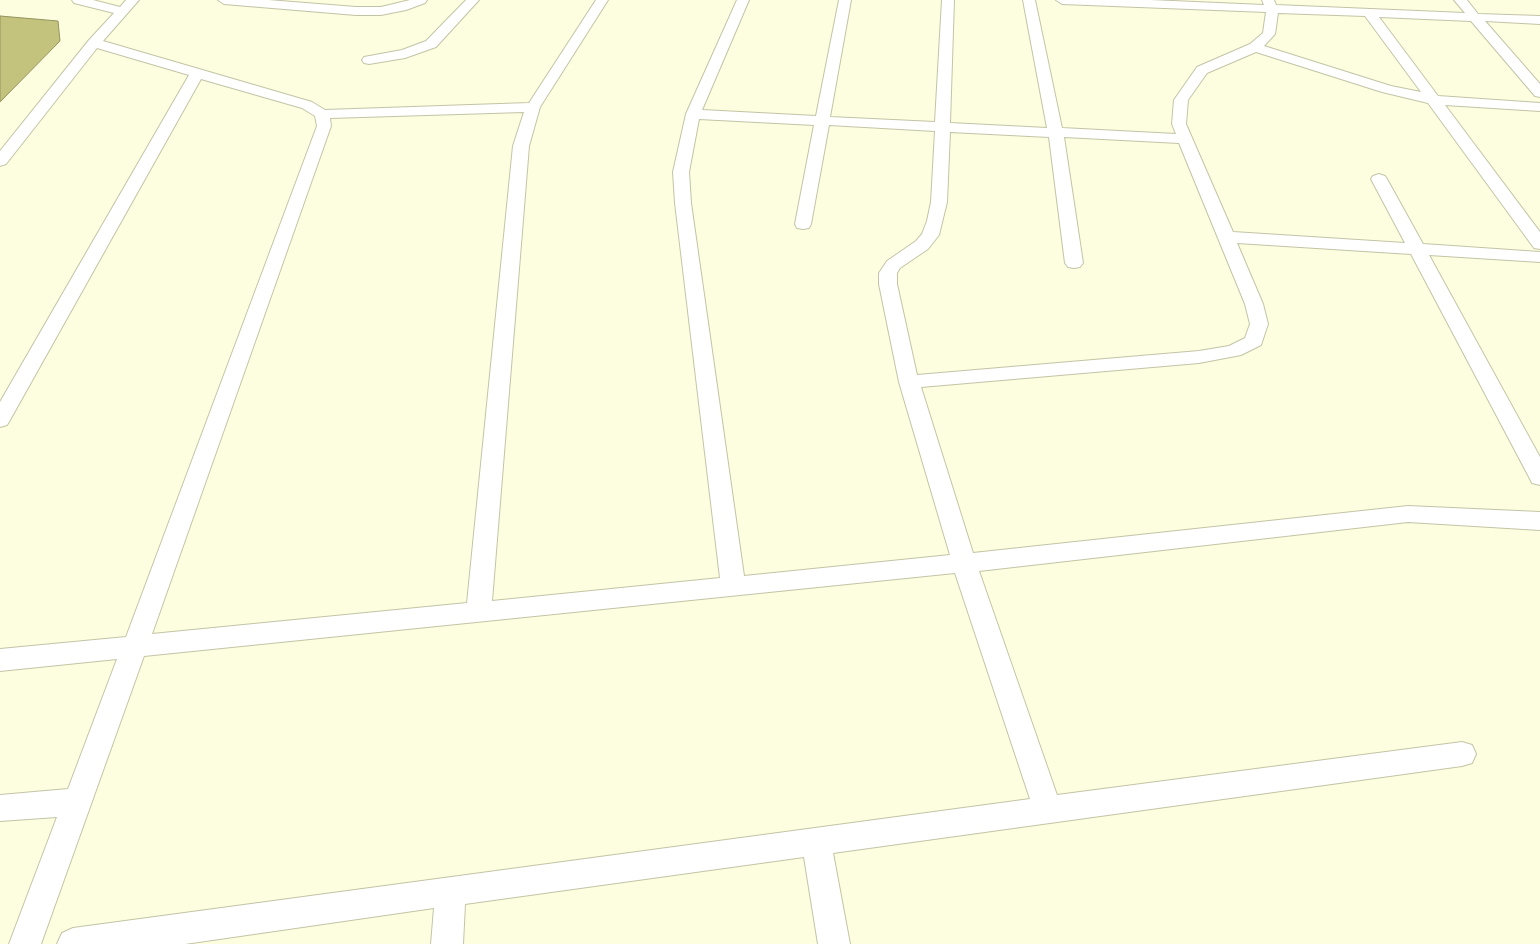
<!DOCTYPE html>
<html>
<head>
<meta charset="utf-8">
<style>
	body { margin:0 }
	canvas { display:block; background:#fdfedf }
</style>
</head>
<body>
<canvas width="1540" height="944"></canvas>
<script>
const c = document.querySelector('canvas').getContext('2d');
c.lineJoin = 'round';
function paint(path, color) { c.fillStyle = color; c.fill(path, 'evenodd'); }
const shape = rows => new Path2D(rows.map(r => 'M' + r).join(''));
function stroke(path, color, width, dash) { c.strokeStyle = color; c.lineWidth = width; c.lineCap = dash ? 'butt' : 'round'; c.setLineDash(dash || []); c.stroke(path); }
const water = shape([
	[0,16,58,21,60,41,0,102,0,16]
]);
paint(water, '#c3c37d');
stroke(water, '#949460', 1);
const minor = shape([
	[72,0,93,0,120,7,126,0,139,0,103,41,312,102,325,110,529,103,596,0,608,0,540,107,529,146,492,601,720,578,675,203,673,172,686,114,737,0,749,0,702,110,816,116,839,0,851,0,830,117,935,122,942,0,954,0,950,123,1047,128,1023,0,1035,0,1062,128,1176,134,1172,124,1174,100,1197,67,1250,44,1263,33,1266,12,1062,4,1056,0,1150,0,1264,5,1262,0,1274,0,1276,5,1465,13,1454,0,1467,0,1478,14,1540,16,1540,24,1485,21,1540,84,1540,97,1535,96,1471,21,1379,17,1438,96,1540,103,1540,111,1445,105,1540,232,1540,249,1534,248,1428,103,1382,92,1256,52,1207,73,1188,100,1186,124,1233,232,1405,243,1371,179,1373,176,1379,174,1385,176,1387,179,1423,244,1540,252,1540,262,1429,255,1540,457,1540,485,1532,483,1529,477,1411,254,1237,243,1263,304,1268,324,1261,345,1241,355,1199,363,921,387,973,553,1408,506,1540,512,1540,530,1408,522,979,571,1057,795,1462,742,1472,745,1476,754,1472,763,1462,766,833,853,850,944,818,944,804,857,465,904,463,944,431,944,434,908,185,944,57,944,62,933,73,928,1030,799,955,573,144,656,41,944,9,944,57,817,0,821,0,795,68,789,117,659,0,671,0,649,126,637,317,126,315,116,302,108,201,79,10,420,7,425,0,427,0,402,189,75,97,48,6,164,0,166,0,151,89,40,114,13,74,3,72,0],
	[1278,13,1365,16,1421,92,1391,86,1264,46,1275,34,1278,13],
	[524,112,513,146,467,603,152,634,331,126,330,118,524,112],
	[699,119,814,125,795,224,797,228,803,229,809,228,811,224,829,125,935,131,931,202,927,221,922,234,916,241,887,261,879,273,879,284,899,382,950,555,744,576,691,203,689,172,699,119],
	[950,132,1049,137,1065,263,1068,267,1074,268,1080,267,1083,263,1064,137,1179,143,1245,304,1250,324,1245,338,1229,346,1199,351,917,375,897,284,897,273,900,268,928,249,939,235,947,202,950,132],
	[218,0,268,0,356,7,381,7,410,0,427,0,425,3,406,10,381,15,356,15,224,4,218,0],
	[466,0,479,0,436,47,405,58,369,64,364,63,362,60,364,57,402,50,426,41,466,0]
]);
stroke(minor, '#c3c4a6', 2);
paint(minor, '#fff');
</script>
</body>
</html>
